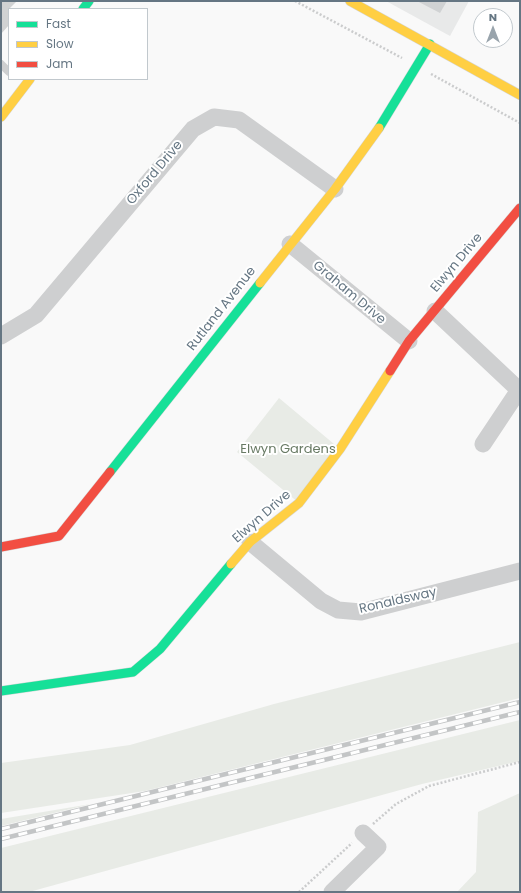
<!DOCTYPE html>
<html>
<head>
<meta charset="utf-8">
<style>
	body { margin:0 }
	#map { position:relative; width:521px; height:893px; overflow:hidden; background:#f9f9f9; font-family:Poppins,sans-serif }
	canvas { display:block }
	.frame { position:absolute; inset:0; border:2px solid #657683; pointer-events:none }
	.legend { position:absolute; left:8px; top:8px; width:140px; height:72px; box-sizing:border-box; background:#fff; border:1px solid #c1c8cd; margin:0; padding:5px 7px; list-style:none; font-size:12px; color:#657683 }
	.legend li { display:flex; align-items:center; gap:8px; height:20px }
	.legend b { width:20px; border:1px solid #c1c8cd }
	.north { position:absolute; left:473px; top:8px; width:40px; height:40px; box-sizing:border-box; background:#fff; border:1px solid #c1c8cd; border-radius:50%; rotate:0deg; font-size:11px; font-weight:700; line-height:16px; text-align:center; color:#657683 }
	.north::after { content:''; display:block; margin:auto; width:14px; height:18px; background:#99a4ac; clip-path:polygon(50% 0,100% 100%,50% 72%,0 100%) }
</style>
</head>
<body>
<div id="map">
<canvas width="521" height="893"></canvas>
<div class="frame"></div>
<ul class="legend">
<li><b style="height:5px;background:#16e098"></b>Fast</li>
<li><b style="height:5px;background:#ffcf43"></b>Slow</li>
<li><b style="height:5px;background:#f24e42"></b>Jam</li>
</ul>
<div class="north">N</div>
</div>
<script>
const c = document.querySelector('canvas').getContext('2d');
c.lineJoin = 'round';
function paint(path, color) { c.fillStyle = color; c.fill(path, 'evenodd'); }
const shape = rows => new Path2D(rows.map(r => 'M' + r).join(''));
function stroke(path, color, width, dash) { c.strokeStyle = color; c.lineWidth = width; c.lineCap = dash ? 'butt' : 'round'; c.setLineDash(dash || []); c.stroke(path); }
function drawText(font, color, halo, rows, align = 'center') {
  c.font = font + ' Poppins,sans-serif'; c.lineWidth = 4; c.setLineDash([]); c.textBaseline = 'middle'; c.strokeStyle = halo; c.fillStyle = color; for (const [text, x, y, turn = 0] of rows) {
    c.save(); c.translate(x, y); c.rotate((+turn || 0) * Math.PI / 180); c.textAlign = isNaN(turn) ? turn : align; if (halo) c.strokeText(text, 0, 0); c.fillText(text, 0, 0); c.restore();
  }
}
paint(shape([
	[386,1,469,1,450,36]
]), '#e8e9e9');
paint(shape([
	[279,398,340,449,299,503,237,452],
	[520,642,520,698,145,791,1,813,1,763,130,745,274,704],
	[520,720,520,761,422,784,29,892,1,892,1,848],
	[520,793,520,892,457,892,476,872,478,812],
	[91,804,1,826,1,819]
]), '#e8ebe6');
paint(shape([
	[1,1,17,1,9,9,9,25,1,34],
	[417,1,447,1,440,13]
]), '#d0d2d3');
const fast = shape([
	[83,9,89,1],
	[379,128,430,44],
	[110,472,260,283],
	[1,691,133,672,160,649,231,564]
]);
const slow = shape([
	[350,1,520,95],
	[1,117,30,79],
	[260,283,335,189,379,128],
	[231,564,250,542,299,503,340,449,390,371]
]);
const jam = shape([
	[390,371,409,341,520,208],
	[1,547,59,536,110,472]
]);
stroke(fast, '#d5d6d7', 10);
stroke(slow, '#d5d6d7', 10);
stroke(jam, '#d5d6d7', 10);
stroke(shape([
	[295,1,402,58],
	[431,74,520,123],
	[373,824,396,804,429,786,520,762],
	[299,892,352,843]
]), '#cbcccd', 2.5, [2, 2]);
stroke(shape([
	[1,64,9,72]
]), '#cecfd0', 8);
stroke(shape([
	[290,244,409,341],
	[435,311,519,390,483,444],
	[1,336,36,315,193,129,214,117,239,120,335,189],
	[250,542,321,601,338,610,361,612,520,571],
	[332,892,378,847,363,833]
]), '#cecfd0', 17);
stroke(fast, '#16e098', 9);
stroke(slow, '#ffcf43', 9);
stroke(jam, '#f24e42', 9);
const rail = shape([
	[1,829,520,702],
	[1,839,520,712]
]);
stroke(rail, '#c3c5c6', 4.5);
stroke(rail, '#fff', 3, [9]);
drawText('13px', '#657683', '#fff', [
	["Oxford Drive",155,173,-50],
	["Elwyn Drive",457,263,-50],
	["Graham Drive",349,293,40],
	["Rutland Avenue",222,309,-52],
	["Elwyn Drive",262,517,-41],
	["Ronaldsway",398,601,-13]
]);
drawText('13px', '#687a64', '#fff', [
	["Elwyn Gardens",288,450]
]);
</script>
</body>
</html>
